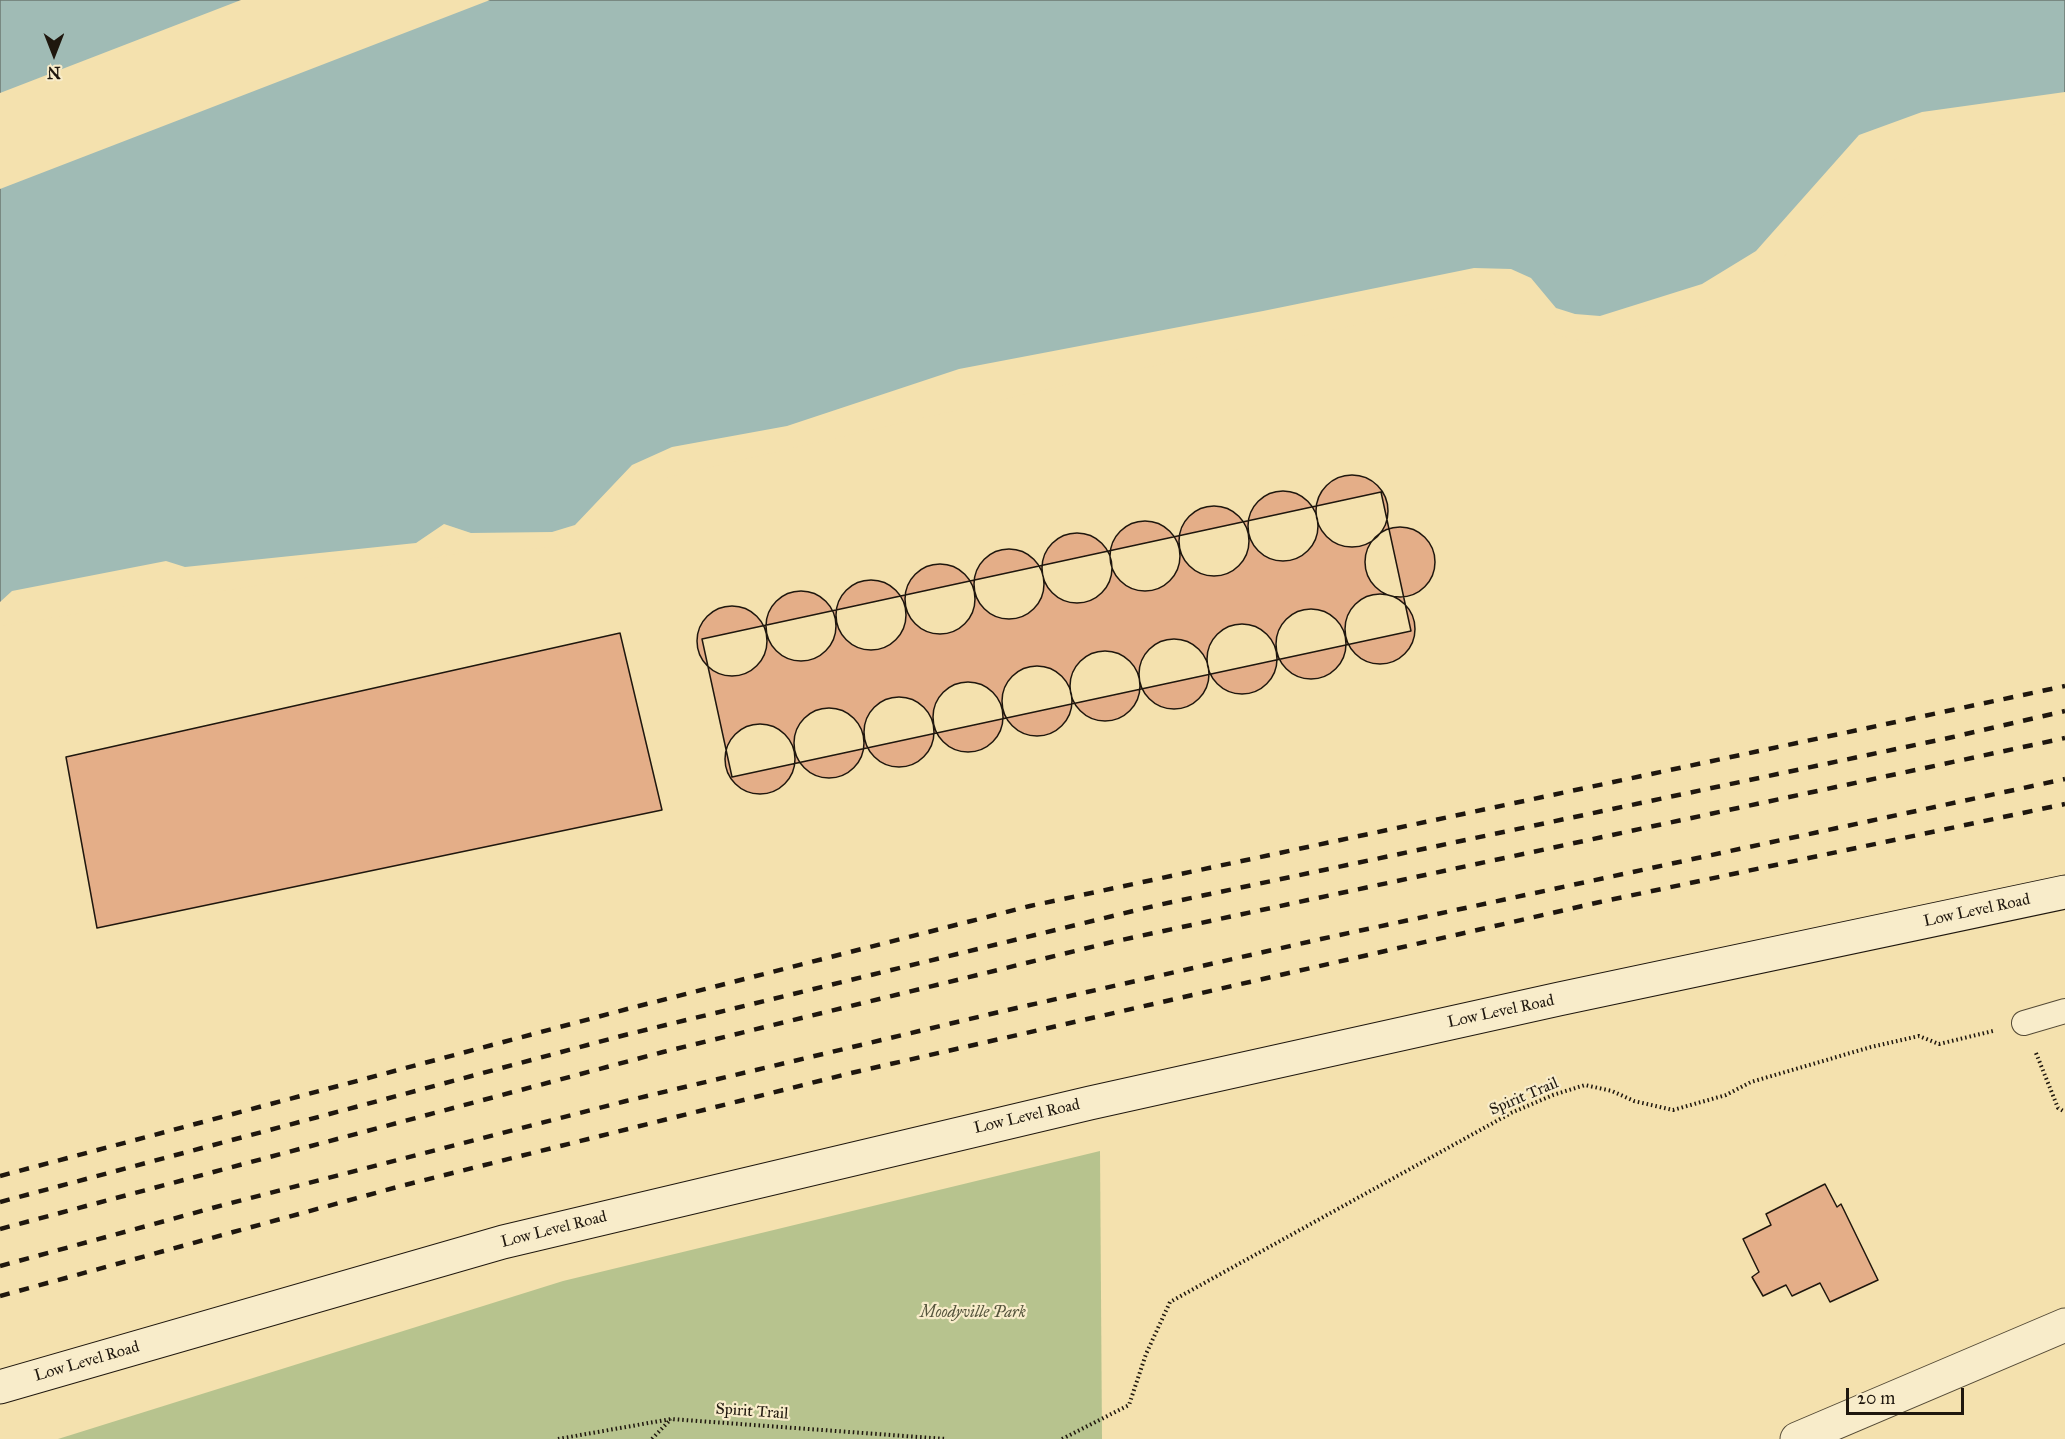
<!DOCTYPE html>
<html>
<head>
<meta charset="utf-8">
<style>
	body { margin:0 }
	#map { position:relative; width:2065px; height:1439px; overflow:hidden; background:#f4e1ae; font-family:"IM FELL Great Primer",serif }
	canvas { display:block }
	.north { position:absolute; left:24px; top:24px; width:60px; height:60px; -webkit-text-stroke:4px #f8ecca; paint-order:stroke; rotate:180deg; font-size:16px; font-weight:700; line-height:24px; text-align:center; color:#1f170e }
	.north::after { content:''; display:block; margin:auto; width:21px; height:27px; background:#1f170e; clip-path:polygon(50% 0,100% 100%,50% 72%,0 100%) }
	.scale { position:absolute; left:1846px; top:1388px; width:118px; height:27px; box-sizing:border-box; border:3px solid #1f170e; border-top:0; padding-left:8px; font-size:18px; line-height:21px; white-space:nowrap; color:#1f170e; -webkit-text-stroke:4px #f8ecca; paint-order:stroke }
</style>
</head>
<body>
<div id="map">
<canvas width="2065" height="1439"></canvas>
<div class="north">N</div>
<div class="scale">20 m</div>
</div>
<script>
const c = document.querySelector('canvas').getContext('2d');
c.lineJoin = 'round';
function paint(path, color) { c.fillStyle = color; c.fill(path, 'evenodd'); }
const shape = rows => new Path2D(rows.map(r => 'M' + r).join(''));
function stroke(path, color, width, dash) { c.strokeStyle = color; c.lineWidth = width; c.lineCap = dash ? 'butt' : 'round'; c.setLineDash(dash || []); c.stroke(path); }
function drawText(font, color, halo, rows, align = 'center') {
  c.font = font + ' "IM FELL Great Primer",serif'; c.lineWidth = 4.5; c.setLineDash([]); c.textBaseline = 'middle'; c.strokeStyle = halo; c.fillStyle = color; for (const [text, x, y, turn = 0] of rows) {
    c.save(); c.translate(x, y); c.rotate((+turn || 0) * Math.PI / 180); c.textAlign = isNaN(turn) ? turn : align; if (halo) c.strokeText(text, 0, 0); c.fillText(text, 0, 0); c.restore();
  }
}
paint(shape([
	[1100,1151,1102,1439,58,1439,563,1281]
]), '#b7c38e');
const water = shape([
	[0,0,2065,0,2065,120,1920,143,1881,164,1801,230,1760,282,1588,340,1509,303,1486,296,1103,373,654,477,628,494,585,536,458,551,0,623,0,0]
]);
paint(water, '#a0bbb5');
stroke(water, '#6c7972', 1.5);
paint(shape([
	[241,0,490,0,0,189,0,93],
	[2065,92,2065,123,1921,146,1883,166,1804,232,1762,284,1724,303,1589,343,1543,331,1508,306,1486,299,1104,376,655,480,630,497,587,538,568,546,458,554,0,626,0,602,12,591,166,561,185,567,416,543,444,524,471,533,552,532,575,525,632,465,672,447,787,426,959,369,1263,311,1474,268,1511,269,1531,278,1556,308,1575,314,1600,316,1702,284,1756,251,1859,135,1922,112]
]), '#f4e1ae');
const building = shape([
	'1316 511a36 36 0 1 1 72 0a36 36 0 1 1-72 0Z',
	'1248 526a35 35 0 1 1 70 0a35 35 0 1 1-70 0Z',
	[1381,492,1411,631,732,777,702,639,1381,492],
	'1179 541a35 35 0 1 1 70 0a35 35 0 1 1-70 0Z',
	'1110 556a35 35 0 1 1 70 0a35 35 0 1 1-70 0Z',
	'1365 562a35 35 0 1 1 70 0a35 35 0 1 1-70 0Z',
	'1042 568a35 35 0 1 1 70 0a35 35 0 1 1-70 0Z',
	'974 584a35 35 0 1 1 70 0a35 35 0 1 1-70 0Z',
	'905 599a35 35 0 1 1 70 0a35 35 0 1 1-70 0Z',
	'836 615a35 35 0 1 1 70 0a35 35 0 1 1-70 0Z',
	'766 626a35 35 0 1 1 70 0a35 35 0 1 1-70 0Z',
	'1345 629a35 35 0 1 1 70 0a35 35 0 1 1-70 0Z',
	'697 641a35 35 0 1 1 70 0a35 35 0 1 1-70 0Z',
	'1276 644a35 35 0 1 1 70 0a35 35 0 1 1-70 0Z',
	'1207 659a35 35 0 1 1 70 0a35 35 0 1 1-70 0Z',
	[620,633,662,810,97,928,66,757,620,633],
	'1139 674a35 35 0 1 1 70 0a35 35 0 1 1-70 0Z',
	'1070 686a35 35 0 1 1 70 0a35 35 0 1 1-70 0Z',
	'1002 701a35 35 0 1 1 70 0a35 35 0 1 1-70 0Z',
	'933 717a35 35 0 1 1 70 0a35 35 0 1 1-70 0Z',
	'864 732a35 35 0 1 1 70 0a35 35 0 1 1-70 0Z',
	'794 743a35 35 0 1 1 70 0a35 35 0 1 1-70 0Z',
	'725 759a35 35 0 1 1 70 0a35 35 0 1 1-70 0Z',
	[1825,1184,1837,1207,1841,1204,1878,1280,1830,1302,1820,1283,1792,1296,1786,1285,1763,1296,1752,1277,1759,1272,1743,1239,1771,1225,1766,1214,1825,1184]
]);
paint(building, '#e4ae88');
stroke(building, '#1f170e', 1.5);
const service = shape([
	[2024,1023,2065,1011]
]);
const minor = shape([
	[1797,1439,2065,1325]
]);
const secondary = shape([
	[0,1387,503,1242,1090,1103,1559,999,2065,892]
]);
stroke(service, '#544a36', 26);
stroke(minor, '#544a36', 35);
stroke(secondary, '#1f170e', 35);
stroke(shape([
	[2036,1053,2058,1108,2065,1112],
	[558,1439,671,1419,946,1439],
	[652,1439,671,1419],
	[1062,1439,1129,1405,1146,1354,1170,1302,1511,1113,1553,1095,1585,1085,1612,1091,1634,1101,1673,1110,1726,1095,1751,1082,1871,1047,1919,1036,1939,1044,1993,1031]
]), '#1f170e', 4, [1.5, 3]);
stroke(service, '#f8ecca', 24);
stroke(minor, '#f8ecca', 33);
stroke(secondary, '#f8ecca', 33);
stroke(shape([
	[0,1176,631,1008,1030,906,2065,686],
	[0,1202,625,1035,1158,905,1953,737,2065,711],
	[0,1229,663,1052,1112,942,2065,738],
	[0,1266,227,1204,626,1101,999,1012,1321,939,2065,779],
	[0,1296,401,1186,851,1073,1600,902,2065,804]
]), '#1f170e', 4.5, [10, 10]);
drawText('16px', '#1f170e', '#f8ecca', [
	["Low Level Road",1977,911,-12],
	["Low Level Road",1501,1012,-12],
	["Spirit Trail",1524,1097,-23],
	["Low Level Road",1027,1117,-13],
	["Low Level Road",554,1230,-14],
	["Low Level Road",87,1362,-16],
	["Spirit Trail",752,1412,4]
]);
drawText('italic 16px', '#54533b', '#f8ecca', [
	["Moodyville Park",973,1313]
]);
</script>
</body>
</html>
